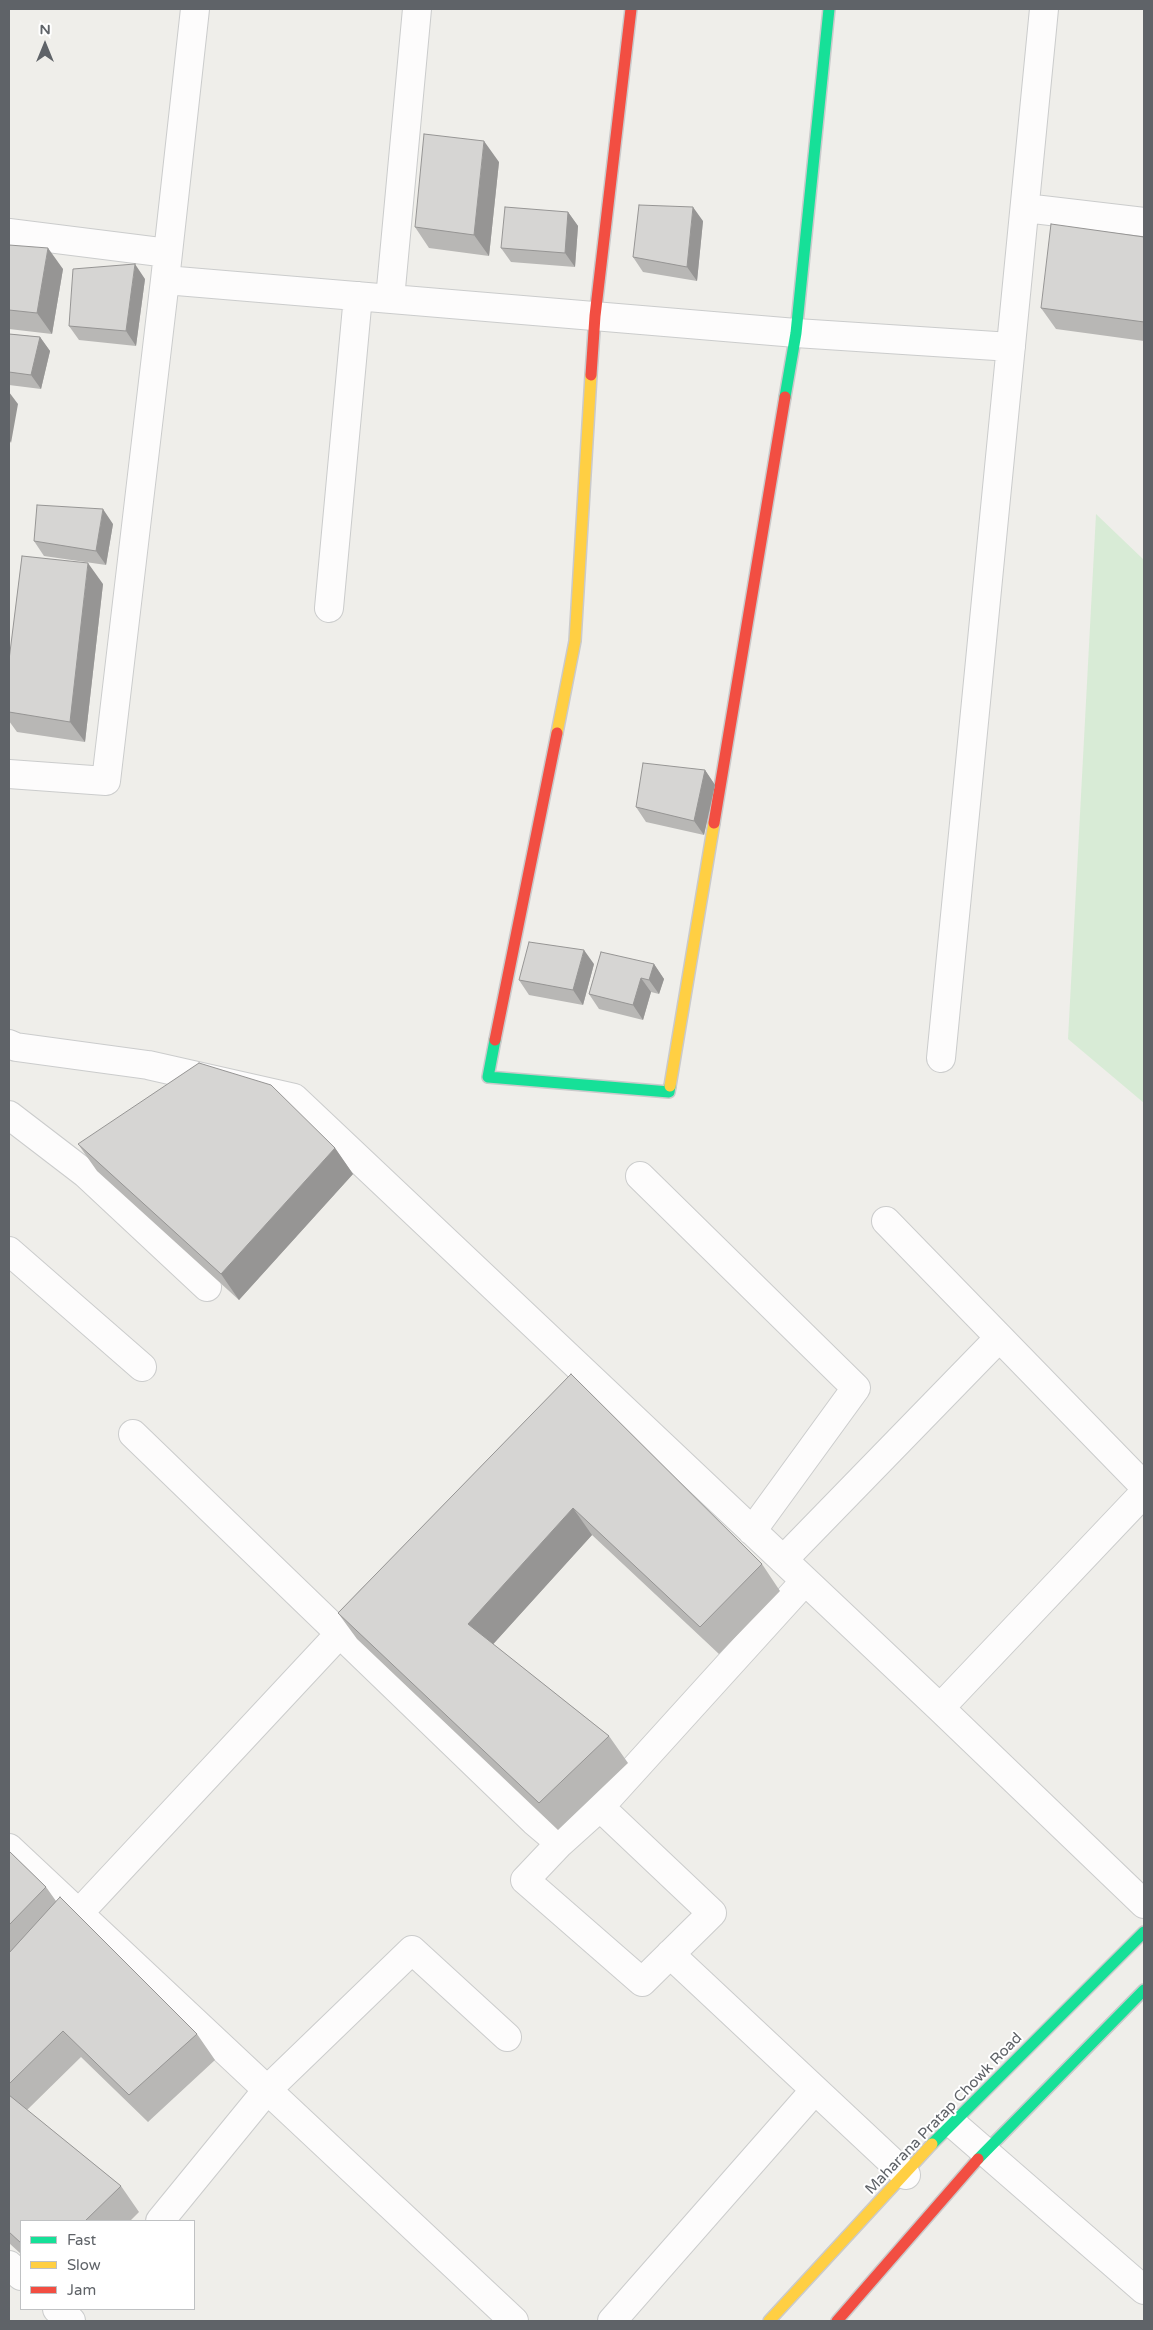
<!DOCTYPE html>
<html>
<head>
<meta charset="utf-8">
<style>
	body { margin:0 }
	#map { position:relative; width:1153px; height:2330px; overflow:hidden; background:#efeeea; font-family:"Varela Round",sans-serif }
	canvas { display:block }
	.frame { position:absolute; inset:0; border:10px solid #5f6368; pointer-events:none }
	.legend { position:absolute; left:20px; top:2220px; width:175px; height:90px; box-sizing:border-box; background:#fff; border:1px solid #bfc1c3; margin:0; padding:6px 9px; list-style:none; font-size:15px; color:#5f6368 }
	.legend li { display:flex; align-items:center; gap:10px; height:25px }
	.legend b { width:25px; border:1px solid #bfc1c3 }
	.north { position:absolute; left:20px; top:20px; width:50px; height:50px; -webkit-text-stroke:4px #fff; paint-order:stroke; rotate:0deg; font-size:14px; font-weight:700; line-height:20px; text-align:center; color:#5f6368 }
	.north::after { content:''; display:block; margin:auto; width:18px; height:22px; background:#5f6368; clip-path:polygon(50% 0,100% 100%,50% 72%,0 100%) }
</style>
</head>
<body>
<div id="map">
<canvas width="1153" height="2330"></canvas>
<div class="frame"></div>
<ul class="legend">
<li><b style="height:6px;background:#16e098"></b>Fast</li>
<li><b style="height:6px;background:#ffcf43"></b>Slow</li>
<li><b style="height:6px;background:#f24e42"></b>Jam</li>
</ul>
<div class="north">N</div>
</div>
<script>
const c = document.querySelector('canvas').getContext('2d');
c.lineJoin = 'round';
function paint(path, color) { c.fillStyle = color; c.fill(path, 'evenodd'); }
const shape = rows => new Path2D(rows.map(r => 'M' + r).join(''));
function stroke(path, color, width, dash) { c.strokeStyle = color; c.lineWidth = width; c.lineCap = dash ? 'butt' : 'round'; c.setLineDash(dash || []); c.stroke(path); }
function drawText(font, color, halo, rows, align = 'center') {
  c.font = font + ' "Varela Round",sans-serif'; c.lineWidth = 4; c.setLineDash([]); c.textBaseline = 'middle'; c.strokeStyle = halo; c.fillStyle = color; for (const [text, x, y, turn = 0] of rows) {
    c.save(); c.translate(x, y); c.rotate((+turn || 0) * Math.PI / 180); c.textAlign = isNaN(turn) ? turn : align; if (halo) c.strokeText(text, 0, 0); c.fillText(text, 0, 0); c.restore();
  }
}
paint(shape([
	[1096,514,1144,560,1144,1103,1068,1039]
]), '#d8ebd6');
const street = shape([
	[1025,208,1144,222],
	[9,233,168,253],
	[165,280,195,9],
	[390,299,417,9],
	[329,608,358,296],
	[9,774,106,781,165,280,796,333,1011,347],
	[9,1044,16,1047,148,1065,294,1098,940,1708,1144,1904],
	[941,1058,1044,9],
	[9,1115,86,1174,207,1287],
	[640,1176,856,1388,752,1531],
	[886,1221,1144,1486],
	[9,1251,142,1367],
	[133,1434,534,1821,560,1843],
	[783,1560,999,1338],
	[940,1708,1144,1493],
	[600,1807,712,1913,642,1982,525,1880,560,1843,600,1807,805,1581],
	[9,1848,514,2321],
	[670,1954,906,2175],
	[9,1988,373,1598],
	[952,2123,1144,2290],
	[160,2221,267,2090,412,1950,507,2037],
	[9,2265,21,2276],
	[57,2309,71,2321],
	[612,2321,814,2091]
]);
const fast = shape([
	[785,397,796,333,829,9],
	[495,1040,488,1077,669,1092,670,1086],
	[932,2144,1144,1932],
	[978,2159,1144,1990]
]);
const slow = shape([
	[557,733,575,641,591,375],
	[670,1086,714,823],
	[769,2321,932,2144]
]);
const jam = shape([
	[591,375,595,316,631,9],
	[714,823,785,397],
	[495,1040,557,733],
	[837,2321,978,2159]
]);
stroke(street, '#cbcccc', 30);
stroke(fast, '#cacacb', 14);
stroke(slow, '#cacacb', 14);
stroke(jam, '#cacacb', 14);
stroke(street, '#fdfcfc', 28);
stroke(fast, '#16e098', 11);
stroke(slow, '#ffcf43', 11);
stroke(jam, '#f24e42', 11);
paint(shape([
	[499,162,489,256,429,248,415,227],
	[568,212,578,226,575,267,511,262,501,248],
	[703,221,697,281,643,272,633,257],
	[1144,237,1144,341,1056,329,1041,308],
	[9,245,63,269,52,334,9,329],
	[145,279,136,346,79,340,69,326],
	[9,334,40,337,50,351,41,389,9,385],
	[113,524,106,565,44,556,34,541],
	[103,584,85,742,17,732,9,721,9,660],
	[705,770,715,785,704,835,646,822,636,807],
	[594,964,583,1005,529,995,519,980],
	[654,964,664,979,659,994,651,992,643,1020,599,1009,589,994],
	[78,1144,335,1148,353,1174,239,1300,97,1171],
	[571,1374,762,1564,780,1591,719,1654,592,1535,493,1644,609,1736,628,1763,558,1830,357,1639,338,1613],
	[9,1851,46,1887,56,1901,197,2034,215,2060,148,2122,81,2057,27,2110,121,2186,139,2212,130,2221,21,2221,21,2254,9,2243]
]), '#b8b7b5');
paint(shape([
	[484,141,499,162,489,256,474,235],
	[693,207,703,221,697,281,687,267],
	[568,212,578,226,575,267,565,253],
	[48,248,63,269,52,334,37,313],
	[135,264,145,279,136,346,126,331],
	[40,337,50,351,41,389,31,375],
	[9,392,18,404,11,443,9,439],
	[103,509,113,524,106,565,96,551],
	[88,563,103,584,85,742,70,722],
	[705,770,715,785,704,835,694,821],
	[584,950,594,964,583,1005,573,990],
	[654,964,664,979,659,994,649,980],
	[641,978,651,992,643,1020,633,1005],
	[335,1148,353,1174,239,1300,221,1274],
	[573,1508,592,1535,487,1651,468,1624]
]), '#969594');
const building = shape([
	[424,134,484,141,474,235,415,227,424,134],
	[639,205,693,207,687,267,633,257,639,205],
	[505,207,568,212,565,253,501,248,505,207],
	[1051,224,1144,237,1144,322,1041,308,1051,224],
	[9,245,48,248,37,313,9,310,9,245],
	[135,264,126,331,69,326,73,269,135,264],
	[9,334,40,337,31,375,9,372,9,334],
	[37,505,103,509,96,551,34,541,37,505],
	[22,556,88,563,70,722,9,712,9,660,22,556],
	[643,763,705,770,694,821,636,807,643,763],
	[529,942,584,950,573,990,519,980,529,942],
	[601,952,654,964,649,980,641,978,633,1005,589,994,601,952],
	[199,1063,271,1085,335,1148,221,1274,78,1144,199,1063],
	[571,1374,762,1564,700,1627,573,1508,468,1624,609,1736,539,1803,338,1613,571,1374],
	[9,1851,46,1887,9,1925,9,1851],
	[60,1897,197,2034,129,2095,63,2031,9,2084,9,1953,60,1897],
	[9,2095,121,2186,85,2221,21,2221,21,2243,9,2232,9,2095]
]);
paint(building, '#d6d5d3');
stroke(building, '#969594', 1);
drawText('15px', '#5f6368', '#fff', [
	["Maharana Pratap Chowk Road",944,2114,-46]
]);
</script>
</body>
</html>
